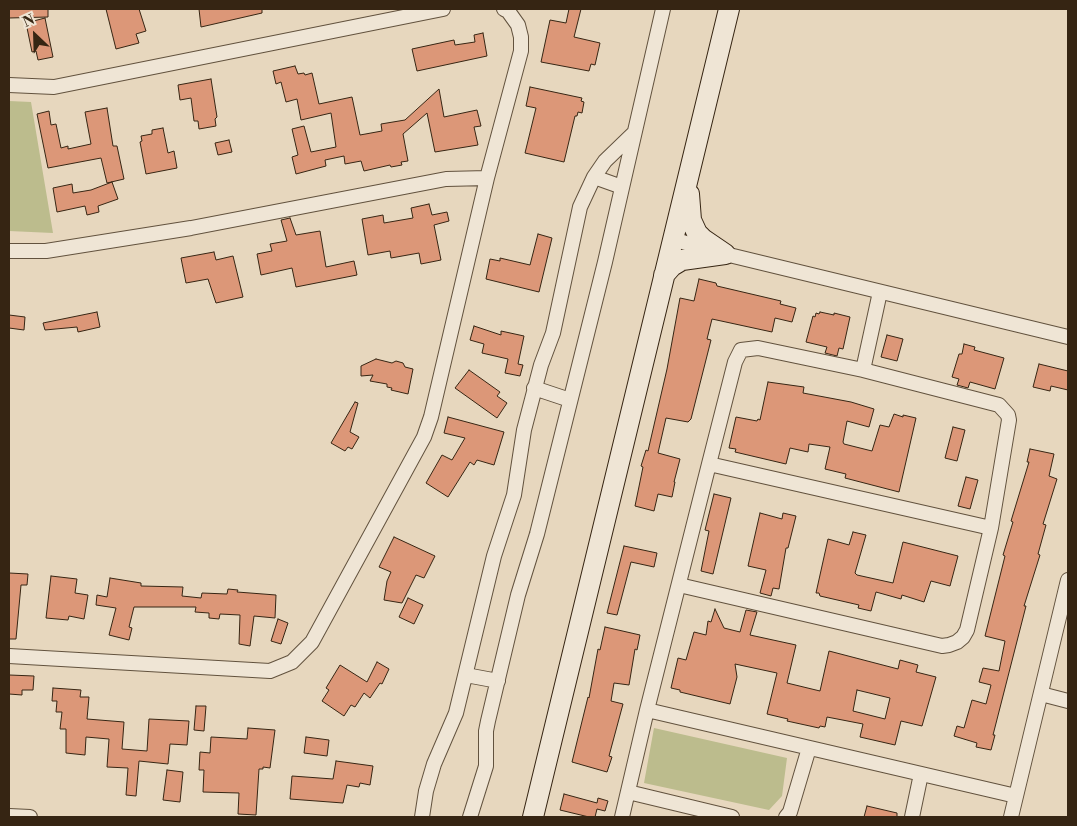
<!DOCTYPE html>
<html>
<head>
<meta charset="utf-8">
<style>
	body { margin:0 }
	#map { position:relative; width:1077px; height:826px; overflow:hidden; background:#e7d7be; font-family:"Libre Bodoni",serif }
	canvas { display:block }
	.frame { position:absolute; inset:0; border:10px solid #362513; pointer-events:none }
	.north { position:absolute; left:10px; top:10px; width:50px; height:50px; -webkit-text-stroke:4px #efe5d5; paint-order:stroke; rotate:336deg; font-size:14px; font-weight:700; line-height:20px; text-align:center; color:#362513 }
	.north::after { content:''; display:block; margin:auto; width:18px; height:22px; background:#362513; clip-path:polygon(50% 0,100% 100%,50% 72%,0 100%) }
</style>
</head>
<body>
<div id="map">
<canvas width="1077" height="826"></canvas>
<div class="frame"></div>
<div class="north">N</div>
</div>
<script>
const c = document.querySelector('canvas').getContext('2d');
c.lineJoin = 'round';
function paint(path, color) { c.fillStyle = color; c.fill(path, 'evenodd'); }
const shape = rows => new Path2D(rows.map(r => 'M' + r).join(''));
function stroke(path, color, width, dash) { c.strokeStyle = color; c.lineWidth = width; c.lineCap = dash ? 'butt' : 'round'; c.setLineDash(dash || []); c.stroke(path); }
paint(shape([
	[9,101,31,102,53,233,9,231],
	[654,728,787,758,782,796,769,810,644,783]
]), '#bcbc8d');
const building = shape([
	[9,9,48,9,48,17,9,18,9,9],
	[106,9,139,9,146,31,136,34,139,43,116,49,106,9],
	[199,9,262,9,262,13,201,27,199,9],
	[569,9,581,9,574,37,600,43,595,65,591,64,589,71,541,62,550,20,566,23,569,9],
	[45,18,53,57,38,60,36,51,32,52,26,23,45,18],
	[483,33,487,56,417,71,412,49,454,40,455,45,475,42,474,35,483,33],
	[295,66,298,74,304,73,305,75,312,73,319,104,352,97,360,135,382,131,381,124,405,120,439,89,444,117,477,110,481,126,474,127,478,145,435,152,427,113,403,134,408,161,401,162,402,165,391,167,390,165,364,171,361,161,345,164,344,156,325,160,326,166,296,174,292,157,298,155,292,129,304,126,311,152,336,147,331,113,301,120,297,99,286,102,281,82,276,84,273,71,295,66],
	[211,79,217,117,215,119,216,126,199,129,198,121,194,121,191,98,180,100,178,85,211,79],
	[530,87,582,98,581,101,584,102,582,113,578,112,577,116,575,116,564,162,525,153,536,108,526,106,530,87],
	[107,108,113,146,117,146,124,179,107,183,101,158,48,168,37,114,49,111,51,125,56,124,61,148,68,146,68,149,91,144,85,112,107,108],
	[163,128,168,153,174,151,177,168,146,174,140,142,142,141,141,136,152,134,152,130,163,128],
	[229,140,232,152,218,155,215,143,229,140],
	[112,182,118,199,98,206,99,212,87,215,85,206,57,212,53,188,72,184,73,193,91,190,112,182],
	[429,204,432,215,447,212,449,221,434,225,441,260,421,264,419,253,391,258,390,251,368,255,362,219,383,215,384,223,413,218,411,208,429,204],
	[290,218,296,235,320,231,326,267,354,261,357,275,296,287,292,268,261,275,257,254,272,251,270,244,287,241,281,220,290,218],
	[538,234,552,238,539,292,486,279,490,259,500,261,500,258,530,265,538,234],
	[214,252,216,260,233,256,243,297,216,303,208,279,186,283,181,258,214,252],
	[699,279,716,283,717,286,781,301,780,304,796,308,792,322,775,318,772,332,712,319,707,339,711,340,691,419,688,422,666,418,658,453,680,459,674,482,675,482,672,497,658,494,654,511,635,506,643,467,641,466,646,450,648,451,667,369,680,298,694,301,699,279],
	[97,312,100,327,78,332,77,327,45,330,43,323,97,312],
	[820,312,834,315,834,313,850,317,843,349,839,348,837,356,825,353,827,347,806,342,813,316,815,317,816,313,819,314,820,312],
	[9,315,25,317,24,330,9,328,9,315],
	[474,326,501,335,501,331,524,336,518,364,523,365,520,376,505,373,508,359,482,353,484,344,470,340,474,326],
	[887,335,903,339,897,361,881,357,887,335],
	[964,344,975,347,974,350,1004,358,995,389,970,382,968,388,957,385,959,379,952,377,959,354,962,354,964,344],
	[376,359,392,363,396,361,403,363,405,367,413,369,408,394,391,390,392,388,387,387,387,384,370,381,373,375,361,376,361,366,376,359],
	[1039,364,1068,371,1068,390,1051,386,1050,391,1033,387,1039,364],
	[469,370,500,392,497,396,507,403,497,418,455,388,469,370],
	[768,382,804,387,803,393,851,402,874,409,869,427,847,421,843,442,844,444,872,451,880,425,889,427,894,414,903,417,903,415,916,418,899,492,845,478,846,474,825,469,830,447,809,444,808,452,790,448,786,464,735,452,736,449,729,448,736,417,757,421,758,419,760,420,768,382],
	[355,402,358,403,350,432,359,437,352,449,348,447,345,451,331,443,355,402],
	[448,417,504,432,494,465,477,460,474,465,470,462,448,497,426,483,442,455,452,460,465,438,444,433,448,417],
	[953,427,965,430,957,461,945,458,953,427],
	[1030,449,1054,454,1049,476,1057,479,1043,524,1046,525,1038,554,1040,555,1024,606,1026,606,993,735,995,735,991,750,976,747,977,743,954,736,957,726,964,728,972,700,986,704,991,685,979,682,983,668,999,671,1005,641,985,636,1005,556,1003,555,1013,522,1011,521,1029,462,1027,462,1030,449],
	[966,477,978,480,970,509,958,506,966,477],
	[714,494,731,498,713,574,701,571,709,531,705,530,714,494],
	[760,513,782,519,783,513,796,516,788,548,786,548,779,589,773,588,771,596,760,593,766,570,748,566,760,513],
	[853,532,866,535,855,573,857,575,893,583,903,542,958,556,950,586,931,581,924,602,902,595,901,599,876,592,871,611,858,608,859,605,820,596,819,593,816,593,828,539,849,545,853,532],
	[394,537,435,556,424,578,416,575,402,603,384,600,387,581,391,572,379,567,394,537],
	[624,546,657,553,654,567,631,562,617,615,607,613,624,546],
	[9,573,28,574,27,585,21,585,16,639,9,639,9,573],
	[51,576,77,579,75,593,88,595,84,619,69,616,68,620,46,618,51,576],
	[110,578,141,583,141,586,183,587,182,596,201,598,202,593,227,594,228,589,238,590,237,592,276,595,275,618,254,616,250,646,239,644,240,615,220,614,219,619,209,618,209,613,195,612,196,607,134,607,129,627,132,628,129,640,109,635,116,608,96,605,97,595,107,597,110,578],
	[408,598,423,605,414,624,399,617,408,598],
	[715,609,724,628,740,632,746,610,757,612,750,635,796,645,787,683,820,691,829,651,898,669,900,660,918,665,916,672,936,677,922,726,901,721,895,745,860,737,863,724,827,717,825,727,820,726,819,728,787,721,788,719,767,714,777,673,735,664,737,677,730,704,680,692,680,690,671,688,678,658,686,660,694,632,706,635,708,621,711,622,715,609],
	[857,690,890,698,885,719,853,711,857,690],
	[278,619,288,623,281,644,271,641,278,619],
	[605,627,640,635,637,650,635,649,629,685,614,683,611,701,623,704,609,756,612,757,607,772,572,762,588,697,589,698,598,649,600,650,605,627],
	[377,662,389,669,382,684,380,683,370,698,364,693,355,707,351,705,344,716,322,701,329,690,326,688,340,665,367,682,377,662],
	[9,675,34,676,33,690,22,690,22,695,9,694,9,675],
	[53,688,81,690,80,697,89,697,87,719,124,722,122,749,147,751,149,719,189,721,187,745,170,744,168,764,139,761,136,796,126,795,128,768,107,767,109,739,86,737,85,755,66,753,66,729,60,729,62,712,56,712,57,701,52,701,53,688],
	[196,706,206,706,204,731,194,730,196,706],
	[248,728,275,730,270,768,263,767,263,769,259,769,256,815,238,814,239,793,203,792,204,770,199,770,200,752,210,753,211,737,247,739,248,728],
	[306,737,329,740,327,756,304,753,306,737],
	[336,761,373,766,370,785,360,783,359,787,347,785,343,803,290,799,292,776,333,779,336,761],
	[167,770,183,772,180,802,163,800,167,770],
	[564,794,597,803,598,798,608,801,605,811,597,809,595,817,589,817,560,810,564,794],
	[867,806,897,813,897,817,864,817,867,806]
]);
paint(building, '#dc9778');
stroke(building, '#362513', 1);
const minor = shape([
	[9,85,54,87,443,9],
	[594,177,622,187],
	[672,239,725,254,1068,337],
	[9,251,46,251,191,228,446,179,487,178],
	[863,370,880,292],
	[534,388,570,400],
	[709,464,991,528],
	[9,656,270,671,292,662,312,642,424,437,431,417,487,178,521,51,521,37,518,25,508,11,504,9],
	[466,675,498,681],
	[1041,694,1068,701],
	[647,710,1016,796],
	[628,792,732,817],
	[9,816,30,817],
	[422,817,426,791,434,764,456,713,494,556,514,495,524,430,541,365,553,333,580,207,594,177,605,161,634,133],
	[470,817,486,766,486,731,488,721,518,595,537,534,605,262,663,9],
	[622,817,647,710,709,464,735,362,741,350,758,348,863,370,999,405,1008,415,1009,420,991,528,967,630,963,637,957,642,949,645,942,646,679,585],
	[786,817,790,812,809,748],
	[912,817,921,774],
	[1011,817,1068,580]
]);
const secondary = shape([
	[689,194,691,220,697,233,703,239,725,254],
	[664,275,672,266,682,260,725,254],
	[533,817,729,9]
]);
stroke(minor, '#62523e', 16);
stroke(secondary, '#362513', 22);
stroke(minor, '#efe5d5', 14);
stroke(secondary, '#efe5d5', 20);
</script>
</body>
</html>
